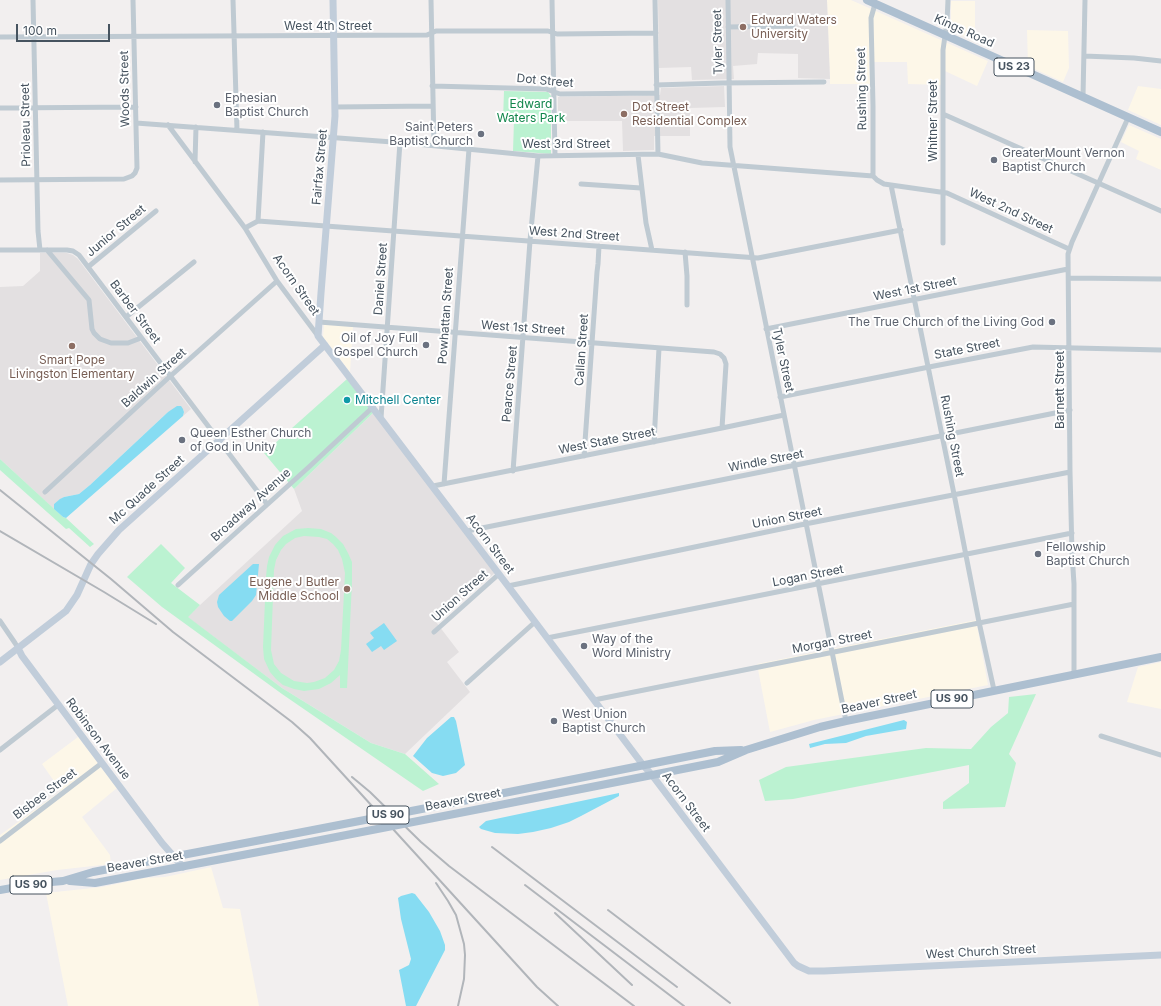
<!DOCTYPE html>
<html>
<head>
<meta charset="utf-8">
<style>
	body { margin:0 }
	#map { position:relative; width:1161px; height:1006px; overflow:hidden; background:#f2efef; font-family:Inter,sans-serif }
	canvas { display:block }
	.scale { position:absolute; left:16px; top:24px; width:94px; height:18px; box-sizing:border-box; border:2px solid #46535f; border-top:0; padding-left:5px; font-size:12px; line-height:14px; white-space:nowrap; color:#46535f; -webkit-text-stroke:3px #fff; paint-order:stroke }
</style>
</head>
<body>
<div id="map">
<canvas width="1161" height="1006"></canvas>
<div class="scale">100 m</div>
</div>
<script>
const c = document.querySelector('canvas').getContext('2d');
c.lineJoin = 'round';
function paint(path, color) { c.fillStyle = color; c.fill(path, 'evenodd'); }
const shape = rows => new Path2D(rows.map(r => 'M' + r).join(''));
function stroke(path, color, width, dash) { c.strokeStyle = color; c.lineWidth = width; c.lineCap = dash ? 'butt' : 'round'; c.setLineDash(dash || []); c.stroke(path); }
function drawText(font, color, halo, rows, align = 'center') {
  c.font = font + ' Inter,sans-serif'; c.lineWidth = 4; c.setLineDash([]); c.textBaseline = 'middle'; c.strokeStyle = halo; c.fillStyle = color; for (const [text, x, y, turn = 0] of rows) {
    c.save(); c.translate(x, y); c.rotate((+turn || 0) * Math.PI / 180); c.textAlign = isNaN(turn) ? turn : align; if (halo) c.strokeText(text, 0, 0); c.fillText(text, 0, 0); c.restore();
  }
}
paint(shape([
	[827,0,851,0,988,61,977,86,945,71,945,85,908,84,907,62,869,62,870,84,830,84],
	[951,1,975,1,975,42,951,30],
	[1027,30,1068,31,1069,68,1063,82,1028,66],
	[1138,86,1161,89,1161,125,1128,110],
	[1129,125,1161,139,1161,170,1136,159,1139,151,1121,142],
	[324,324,353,327,350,372,323,337],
	[976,620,988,685,814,720,770,732,757,664],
	[1161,662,1161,709,1127,702,1138,667],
	[78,737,117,788,82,817,110,855,111,864,57,870,0,880,0,835,61,791,42,764],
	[211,867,223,908,240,909,259,1006,68,1006,46,893,102,887,145,878,165,877]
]), '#fdf7e8');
paint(shape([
	[658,0,827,0,830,79,798,78,798,54,758,53,757,64,733,66,734,79,692,80,691,67,659,68],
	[724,86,725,107,690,108,690,136,654,136,654,150,623,151,622,121,558,121,558,97,660,95,661,88],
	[40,253,67,253,73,255,78,259,191,409,183,416,184,412,183,409,168,412,90,485,79,494,64,497,54,504,54,509,0,459,0,287,23,286,40,271],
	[373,413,495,573,436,622,459,652,447,662,470,692,405,754,371,743,282,688,187,617,302,511,294,489]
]), '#e3e0e1');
paint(shape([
	[504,91,548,92,551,96,551,154,513,151,514,121,503,120],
	[347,379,373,413,294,489,264,453],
	[0,459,63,517,66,518,94,544,90,547,69,528,66,529,0,470],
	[308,528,321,529,331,533,336,537,343,544,348,553,352,562,352,582,347,688,340,688,340,675,331,683,319,689,304,691,294,689,283,685,276,679,270,672,264,659,263,647,266,577,267,566,269,557,275,545,283,536,296,529],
	[304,536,319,537,327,539,333,544,338,550,342,559,345,573,341,650,339,661,334,670,325,678,314,682,307,683,294,681,281,673,274,664,271,650,274,570,276,560,281,550,286,544,295,538],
	[161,544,185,568,171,583,200,605,188,617,282,688,371,743,405,754,439,784,423,791,282,694,162,607,127,577],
	[1036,694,1009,754,1016,763,1005,807,943,809,943,802,969,783,969,765,793,799,765,801,759,780,786,767,926,748,971,749,991,727,1008,713,1009,697]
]), '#bbf2d1');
paint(shape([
	[177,406,181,406,183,409,184,412,183,416,66,518,63,517,54,509,54,504,60,499,64,497,79,494,90,485,168,412],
	[253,564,259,564,256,595,252,601,232,621,230,621,224,616,218,607,217,602,219,595],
	[384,623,397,641,384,650,381,646,372,652,366,644,374,638,370,633],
	[451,717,454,717,456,721,465,765,456,773,443,776,432,773,413,756,427,738],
	[904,720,907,722,906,729,866,736,846,743,825,744,810,748,809,744],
	[619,793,619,796,581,816,569,822,551,828,533,832,518,834,495,833,481,829,479,827,486,821],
	[412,893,415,894,429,912,440,931,445,945,445,950,416,1006,406,1006,399,970,409,965,411,959,401,919,398,898,401,896]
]), '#86dcf2');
stroke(shape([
	[33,0,38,231,40,250],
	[233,0,237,130],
	[431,0,434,145],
	[552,0,555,155],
	[655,0,658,154],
	[728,0,730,147,846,721],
	[728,27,793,26],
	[0,37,427,35,436,31,548,31,557,34,656,33],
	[1084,56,1134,58,1161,61],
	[656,85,722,83,824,82],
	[432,86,546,89,560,94,656,93],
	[1083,97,1085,0],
	[335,107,433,106],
	[0,108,136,107],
	[943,114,1161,211],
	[136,123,406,143,538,156,658,154,702,163,873,176,877,180,884,184,947,193,1069,249],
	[168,125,245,228,277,281,318,336],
	[638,155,646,223,652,250],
	[195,162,196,127],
	[873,176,873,106,871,18,875,4],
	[0,180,124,179,132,176,135,173,137,168,133,0],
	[581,184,641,188],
	[891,185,954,494,979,622,994,690],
	[258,221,263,132],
	[245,228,258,221,758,258,901,230],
	[943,243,943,50,947,22,948,0],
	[0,250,67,250,73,251,79,255,267,504],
	[47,250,89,300,92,329,94,333,100,339,111,343,128,343,141,338],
	[685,252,687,276,687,305],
	[88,267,156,211],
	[1069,278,1161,279],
	[126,317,194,262],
	[319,322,714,352,720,354,724,358,726,364,722,428],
	[766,329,1068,269],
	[780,397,929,367,1033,347,1161,350],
	[381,418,400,142],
	[654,442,659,348],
	[584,456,597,272,598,264,599,246],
	[513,471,530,241,538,156],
	[444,484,469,149],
	[433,486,722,428,784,415],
	[45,492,166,380,277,281],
	[467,531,1070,410],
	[178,585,310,466,373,407],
	[508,586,800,525,1070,472],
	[0,621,15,643,18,648],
	[434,632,499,574],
	[547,638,1072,533],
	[1074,674,1074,584,1072,553,1070,472,1068,254,1072,242,1128,118],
	[467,683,535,622],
	[594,700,1074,604],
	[1101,736,1161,755],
	[0,750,58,705],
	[0,841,102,763]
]), '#bfcad2', 5);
stroke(shape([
	[333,0,335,116,321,293,318,336,508,586,643,765,652,775,794,963,798,966,809,971,824,971,1161,955],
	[18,648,22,656,138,811,162,843,183,867],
	[0,662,66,611,77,595,91,564,98,554,119,530,325,345]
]), '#c1cdda', 7);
stroke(shape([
	[867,0,1161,132],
	[494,795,715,751,741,750],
	[495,806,718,762,746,750,820,727,846,721,1161,657],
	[70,881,95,883,285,847],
	[0,890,40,883,63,881,93,872,282,836]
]), '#adbfd0', 8);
stroke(shape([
	[0,490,111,579,173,632,292,722,310,738,537,987,558,1006],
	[0,531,104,592,156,624],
	[352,777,370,792,421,842,449,866,634,1006],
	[492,847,677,987],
	[436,883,448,901,456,915,464,944,465,955,464,979,458,1006],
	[525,885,684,1006],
	[608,910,730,1003],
	[555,913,632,985]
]), '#b1b5ba', 2);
stroke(shape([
	[282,836,494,795],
	[285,847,495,806]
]), '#adbfd0', 8);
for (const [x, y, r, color] of [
	[743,27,4,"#8d6e63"],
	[217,105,4,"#6b7280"],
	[624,114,4,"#8d6e63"],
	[481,134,4,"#6b7280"],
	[994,160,4,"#6b7280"],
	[1052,322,4,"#6b7280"],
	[426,345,4,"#6b7280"],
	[72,346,4,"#8d6e63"],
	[347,400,4,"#0f9aa8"],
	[182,440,4,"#6b7280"],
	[1038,554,4,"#6b7280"],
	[347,589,4,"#8d6e63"],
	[584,646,4,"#6b7280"],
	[554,721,4,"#6b7280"]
]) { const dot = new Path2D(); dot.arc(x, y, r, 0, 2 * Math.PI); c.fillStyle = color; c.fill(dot); stroke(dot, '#fff', 1.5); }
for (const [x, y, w] of [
	[1014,67,40],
	[952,699,42],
	[388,815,42],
	[31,885,42]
]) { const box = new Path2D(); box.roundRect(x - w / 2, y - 9, w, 18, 3); c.fillStyle = '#fff'; c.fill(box); stroke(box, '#46535f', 1); }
drawText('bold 11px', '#46535f', null, [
	["US 23",1014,67],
	["US 90",952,699],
	["US 90",388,815],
	["US 90",31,885]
]);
drawText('12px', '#785e54', '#fff', [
	["Edward Waters",751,20],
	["University",751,34],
	["Dot Street",632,107],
	["Residential Complex",632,121],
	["Smart Pope",72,360,"center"],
	["Livingston Elementary",72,374,"center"],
	["Eugene J Butler",339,582,"right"],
	["Middle School",339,596,"right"]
], 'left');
drawText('12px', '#46535f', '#fff', [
	["West 4th Street",328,26],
	["Kings Road",964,31,24],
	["Tyler Street",718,42,-91],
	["Dot Street",545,81,5],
	["Woods Street",125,89,-91],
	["Rushing Street",862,89,-91],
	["Whitner Street",933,121,-90],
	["Prioleau Street",26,125,-91],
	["West 3rd Street",566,144],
	["Fairfax Street",320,167,-85],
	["West 2nd Street",1011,211,25],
	["Junior Street",116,231,-40],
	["West 2nd Street",574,234,4],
	["Daniel Street",381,279,-86],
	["Acorn Street",296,285,55],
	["West 1st Street",915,289,-11],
	["Barber Street",135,312,53],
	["Powhattan Street",446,316,-86],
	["West 1st Street",523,328,4],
	["State Street",967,349,-11],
	["Callan Street",582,350,-86],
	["Tyler Street",783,360,78],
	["Baldwin Street",154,378,-42],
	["Pearce Street",510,384,-85],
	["Barnett Street",1060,390,-90],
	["Rushing Street",952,436,79],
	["West State Street",607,441,-11],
	["Windle Street",766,461,-11],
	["Mc Quade Street",147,490,-42],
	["Broadway Avenue",251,505,-42],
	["Union Street",787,518,-11],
	["Acorn Street",490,544,53],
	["Logan Street",808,576,-11],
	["Union Street",460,596,-42],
	["Morgan Street",832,642,-11],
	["Beaver Street",879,702,-12],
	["Robinson Avenue",98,739,53],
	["Bisbee Street",45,794,-37],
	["Beaver Street",463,800,-11],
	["Acorn Street",686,802,53],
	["Beaver Street",145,862,-10],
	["West Church Street",981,952,-3]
]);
drawText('12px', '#5b616d', '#fff', [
	["Ephesian",225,98],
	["Baptist Church",225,112],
	["Saint Peters",473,127,"right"],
	["Baptist Church",473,141,"right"],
	["GreaterMount Vernon",1002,153],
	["Baptist Church",1002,167],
	["The True Church of the Living God",1044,322,"right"],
	["Oil of Joy Full",418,338,"right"],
	["Gospel Church",418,352,"right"],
	["Queen Esther Church",190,433],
	["of God in Unity",190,447],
	["Fellowship",1046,547],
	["Baptist Church",1046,561],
	["Way of the",592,639],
	["Word Ministry",592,653],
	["West Union",562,714],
	["Baptist Church",562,728]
], 'left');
drawText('12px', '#11864b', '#fff', [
	["Edward",531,104],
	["Waters Park",531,118]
]);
drawText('12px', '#0d838f', '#fff', [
	["Mitchell Center",355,400]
], 'left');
</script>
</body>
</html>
